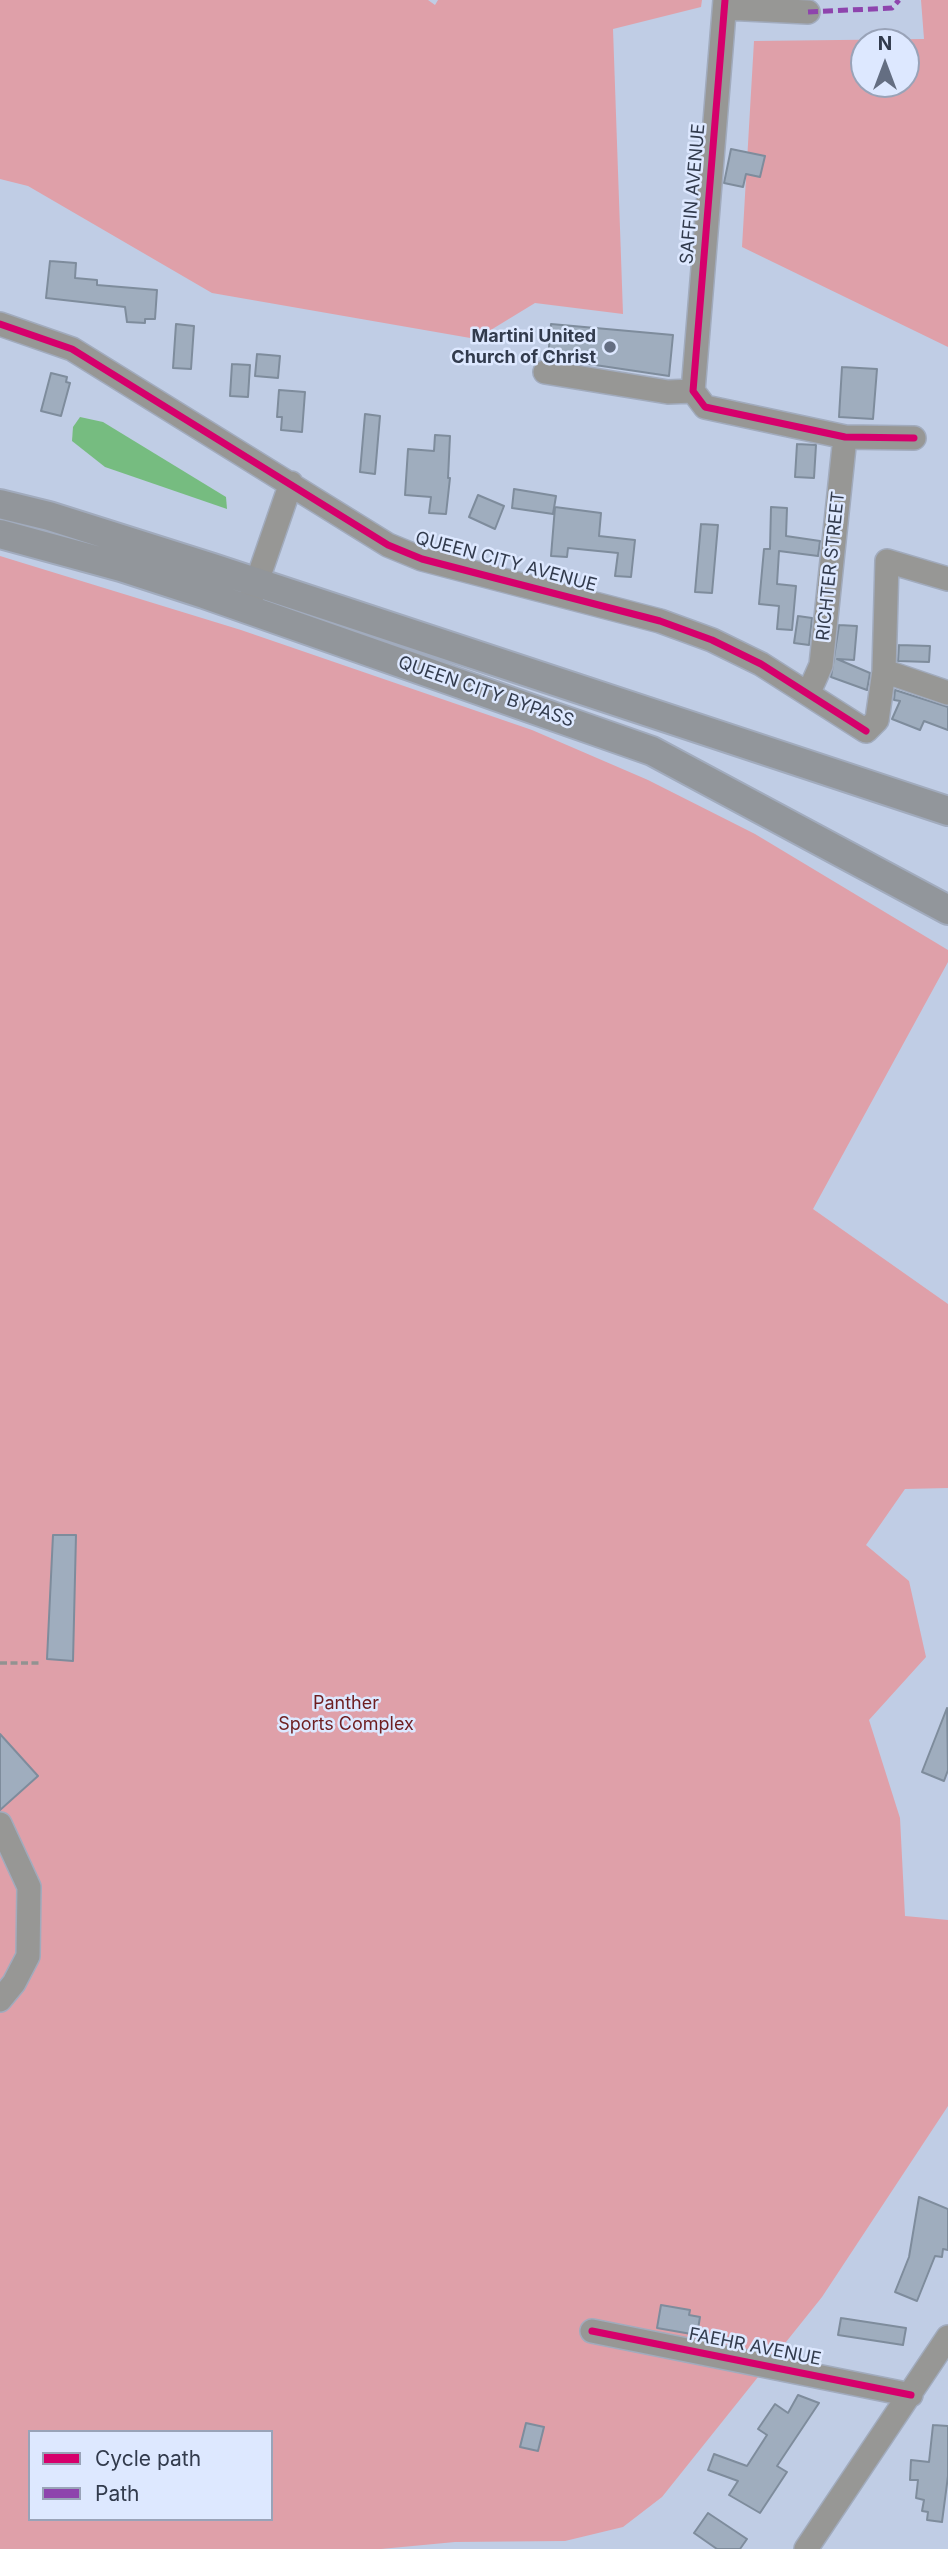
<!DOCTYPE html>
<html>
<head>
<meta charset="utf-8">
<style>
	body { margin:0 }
	#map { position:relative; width:948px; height:2549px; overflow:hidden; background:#c0cde5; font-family:Inter,sans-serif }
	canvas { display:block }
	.legend { position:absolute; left:28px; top:2430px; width:245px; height:91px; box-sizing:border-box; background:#dde8ff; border:2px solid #99a3b8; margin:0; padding:9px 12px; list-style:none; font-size:21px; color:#323b4d }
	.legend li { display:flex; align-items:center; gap:14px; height:35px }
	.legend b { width:35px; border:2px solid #99a3b8 }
	.north { position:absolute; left:850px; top:28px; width:70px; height:70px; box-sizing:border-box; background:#dde8ff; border:2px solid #99a3b8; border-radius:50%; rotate:0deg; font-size:19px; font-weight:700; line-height:28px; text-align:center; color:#323b4d }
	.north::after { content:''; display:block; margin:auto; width:24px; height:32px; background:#646e82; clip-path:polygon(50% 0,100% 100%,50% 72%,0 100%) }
</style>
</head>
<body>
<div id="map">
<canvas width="948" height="2549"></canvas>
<ul class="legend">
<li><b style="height:9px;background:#d6006c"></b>Cycle path</li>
<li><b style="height:9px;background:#8e44ad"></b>Path</li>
</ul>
<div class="north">N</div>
</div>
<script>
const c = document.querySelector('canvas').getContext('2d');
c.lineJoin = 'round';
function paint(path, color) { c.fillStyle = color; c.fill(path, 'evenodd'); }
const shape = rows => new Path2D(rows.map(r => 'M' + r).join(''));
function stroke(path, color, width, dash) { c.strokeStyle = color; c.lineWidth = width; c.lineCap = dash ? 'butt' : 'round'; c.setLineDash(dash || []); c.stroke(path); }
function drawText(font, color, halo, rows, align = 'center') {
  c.font = font + ' Inter,sans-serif'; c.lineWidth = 5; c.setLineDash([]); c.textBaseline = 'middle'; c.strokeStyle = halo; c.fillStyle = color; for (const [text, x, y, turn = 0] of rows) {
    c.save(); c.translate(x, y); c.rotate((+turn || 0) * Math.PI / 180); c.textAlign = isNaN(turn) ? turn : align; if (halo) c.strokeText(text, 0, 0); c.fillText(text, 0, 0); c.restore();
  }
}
paint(shape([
	[0,0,428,0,435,5,438,0,702,0,701,7,613,29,623,314,535,303,476,339,212,293,28,186,0,179],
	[921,0,948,0,948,347,742,247,754,41,924,39],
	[864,42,906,42,906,84,864,84],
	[0,556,241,630,532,730,648,780,755,834,948,950,948,962,813,1209,948,1304,948,1488,905,1489,866,1545,909,1581,926,1657,869,1720,900,1818,905,1916,948,1920,948,2106,822,2297,662,2497,623,2527,565,2541,455,2542,381,2549,0,2549],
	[30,2432,271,2432,271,2519,30,2519]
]), '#dfa0a9');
paint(shape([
	[80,417,103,422,226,497,227,509,105,467,72,441,73,427]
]), '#76bc80');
const building = shape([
	[731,149,765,156,760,177,746,174,743,187,724,183,731,149],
	[50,261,76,263,75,278,97,280,97,285,157,290,155,319,145,319,145,323,127,322,125,307,46,298,50,261],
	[176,324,194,326,191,369,173,368,176,324],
	[551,324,673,335,669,376,548,358,551,324],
	[257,354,280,356,278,378,255,376,257,354],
	[232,364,250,365,248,397,230,396,232,364],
	[842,367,877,369,873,419,839,417,842,367],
	[51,373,67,377,66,382,70,383,61,416,41,411,51,373],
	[279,390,305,392,302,432,281,430,282,417,277,417,279,390],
	[365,414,380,416,375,474,360,472,365,414],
	[435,435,450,436,448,478,450,478,446,514,429,513,431,497,405,495,408,449,434,451,435,435],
	[797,444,816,445,814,478,795,477,797,444],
	[514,489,556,496,553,514,512,508,514,489],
	[478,495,504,506,495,529,469,517,478,495],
	[555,507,601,513,599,536,635,540,631,577,615,576,618,553,568,548,567,557,551,556,555,507],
	[771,507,787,508,786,536,820,541,818,556,779,551,777,584,796,586,792,630,777,629,779,606,759,604,764,549,770,549,771,507],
	[701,524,718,525,712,593,695,592,701,524],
	[798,616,812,618,809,645,794,643,798,616],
	[839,625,857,626,854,660,837,659,870,673,867,690,831,677,839,625],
	[899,645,930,646,929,662,898,661,899,645],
	[895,690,948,707,948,730,924,721,920,730,892,719,900,701,894,700,895,690],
	[53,1535,76,1535,73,1661,47,1659,53,1535],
	[947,1708,948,1770,944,1781,922,1772,947,1708],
	[0,1734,38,1776,0,1810,0,1734],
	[919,2197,948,2209,948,2250,943,2249,942,2257,935,2256,917,2301,895,2292,909,2257,919,2197],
	[661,2305,690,2310,689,2315,700,2317,697,2335,657,2328,661,2305],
	[841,2318,906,2328,903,2345,838,2335,841,2318],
	[798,2395,819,2403,777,2466,787,2472,760,2513,729,2495,738,2481,708,2470,714,2454,747,2466,767,2435,758,2429,775,2404,788,2413,798,2395],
	[526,2423,544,2427,538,2451,520,2447,526,2423],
	[933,2425,948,2426,948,2476,942,2522,927,2520,928,2512,922,2511,924,2500,916,2498,918,2480,910,2480,911,2460,929,2462,933,2425],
	[708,2513,747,2539,740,2549,717,2549,694,2533,708,2513]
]);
paint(building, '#9fadbe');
stroke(building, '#7e8c9c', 2);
const minor = shape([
	[725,8,808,12],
	[0,324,72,349,388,545,422,559,660,621,712,640,761,664,866,731,877,720,884,671,887,561,948,579],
	[545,372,668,392,693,391],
	[693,391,725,0],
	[693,391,705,407,845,437,914,438],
	[251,599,291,483],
	[884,671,948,693],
	[809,692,821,665,845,437],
	[0,1824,29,1887,28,1956,14,1983,0,2000],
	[592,2331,911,2395],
	[806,2549,948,2337]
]);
const major = shape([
	[0,504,49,516,213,568,948,811],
	[0,534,121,567,204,594,652,751,948,910]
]);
stroke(minor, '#a1abbd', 26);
stroke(major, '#a1abbd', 32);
stroke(shape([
	[0,1663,41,1663]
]), '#929291', 3.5, [7, 3.5]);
stroke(minor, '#979795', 23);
stroke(major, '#92969b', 28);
stroke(shape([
	[808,12,892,8,899,0]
]), '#8e44ad', 5, [10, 5]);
stroke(shape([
	[725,0,693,391,705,407,845,437,914,438],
	[0,324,72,349,388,545,422,559,660,621,712,640,761,664,866,731],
	[592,2331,911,2395]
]), '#d6006c', 7);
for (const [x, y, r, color] of [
	[610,347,7,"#646e82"]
]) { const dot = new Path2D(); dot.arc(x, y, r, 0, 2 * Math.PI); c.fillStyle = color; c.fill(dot); stroke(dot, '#dde8ff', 2.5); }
drawText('18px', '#323b4d', '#dde8ff', [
	["SAFFIN AVENUE",693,194,-85],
	["QUEEN CITY AVENUE",506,562,15],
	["RICHTER STREET",831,566,-84],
	["QUEEN CITY BYPASS",486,692,19],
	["FAEHR AVENUE",755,2347,11]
]);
drawText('bold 18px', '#323b4d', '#dde8ff', [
	["Martini United",596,337],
	["Church of Christ",596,358]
], 'right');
drawText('18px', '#6e1e20', '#dde8ff', [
	["Panther",346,1704],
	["Sports Complex",346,1725]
]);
</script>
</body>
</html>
